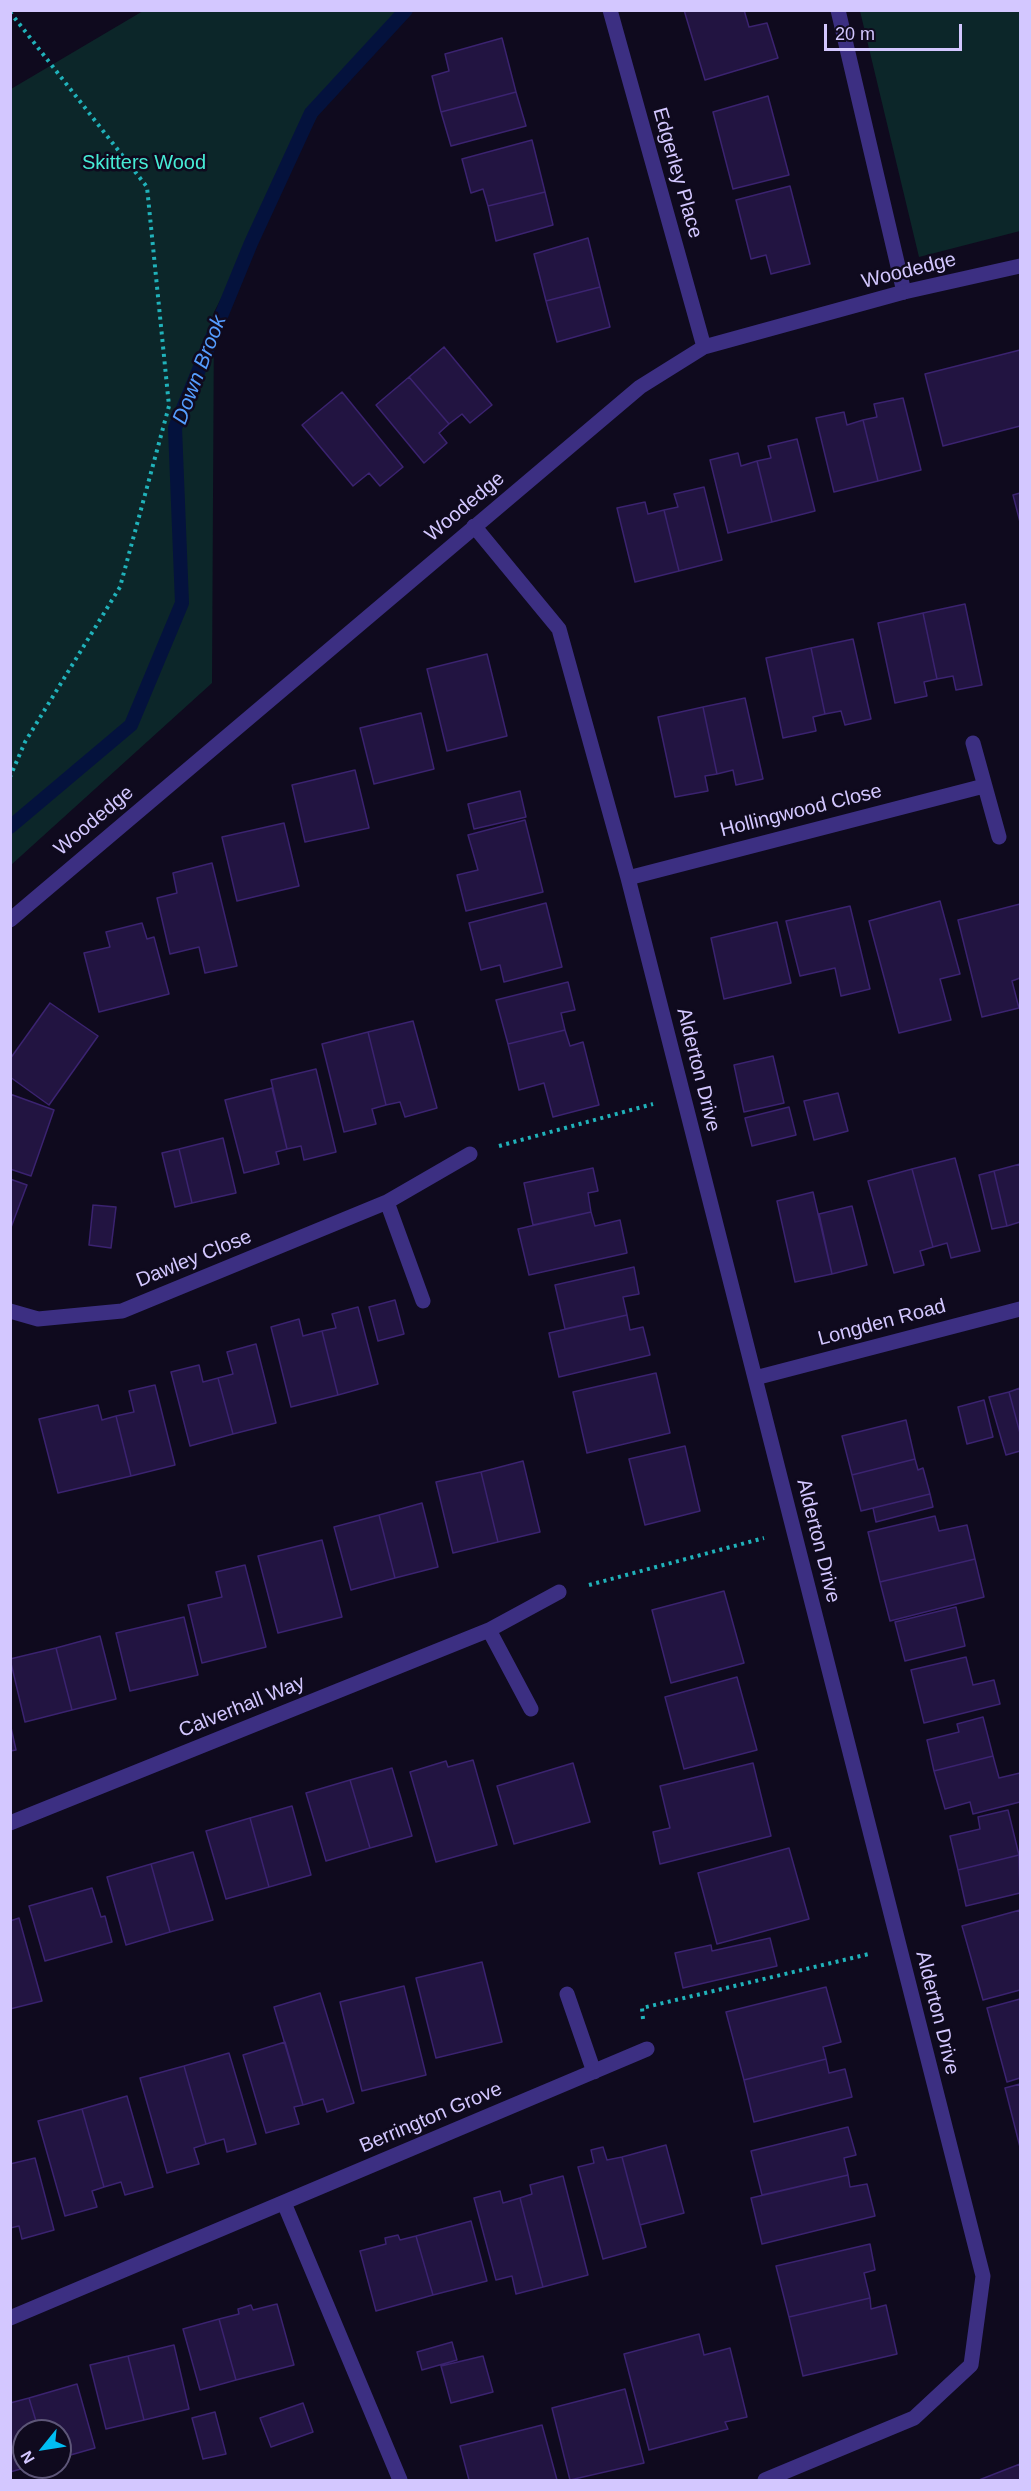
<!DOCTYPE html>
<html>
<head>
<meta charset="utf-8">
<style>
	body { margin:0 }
	#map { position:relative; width:1031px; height:2491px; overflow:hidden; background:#0f0a1e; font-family:Arial,sans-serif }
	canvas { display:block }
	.frame { position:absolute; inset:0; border:12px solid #d3c7ff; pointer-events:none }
	.north { position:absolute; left:12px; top:2419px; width:60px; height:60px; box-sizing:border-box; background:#0f0a1e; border:2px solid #5d5678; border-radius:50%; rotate:240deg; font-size:16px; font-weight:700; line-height:24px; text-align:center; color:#d3c7ff }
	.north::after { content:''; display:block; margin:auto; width:21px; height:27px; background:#00bef2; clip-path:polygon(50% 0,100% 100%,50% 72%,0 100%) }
	.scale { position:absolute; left:824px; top:24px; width:138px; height:27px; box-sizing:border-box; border:3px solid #d3c7ff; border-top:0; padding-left:8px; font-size:18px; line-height:21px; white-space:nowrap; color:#d3c7ff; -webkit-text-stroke:4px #0f0a1e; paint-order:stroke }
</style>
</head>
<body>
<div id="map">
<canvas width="1031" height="2491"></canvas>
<div class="frame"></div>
<div class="north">N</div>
<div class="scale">20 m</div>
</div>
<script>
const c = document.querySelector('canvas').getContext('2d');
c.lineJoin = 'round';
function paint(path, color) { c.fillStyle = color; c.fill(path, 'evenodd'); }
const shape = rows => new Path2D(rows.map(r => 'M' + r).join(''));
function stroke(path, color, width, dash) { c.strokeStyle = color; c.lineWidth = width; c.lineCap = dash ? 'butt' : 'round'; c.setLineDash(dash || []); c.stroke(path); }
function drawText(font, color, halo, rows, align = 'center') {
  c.font = font + ' Arial,sans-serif'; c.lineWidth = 5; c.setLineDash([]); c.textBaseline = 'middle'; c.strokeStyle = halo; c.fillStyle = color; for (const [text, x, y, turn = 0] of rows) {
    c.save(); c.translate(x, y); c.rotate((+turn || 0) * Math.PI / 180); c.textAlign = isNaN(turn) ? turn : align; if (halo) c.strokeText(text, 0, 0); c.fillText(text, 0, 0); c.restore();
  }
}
paint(shape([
	[143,11,412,11,338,77,214,312,212,683,11,865,11,89],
	[860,11,1020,11,1020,231,919,257]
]), '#0c2629');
stroke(shape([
	[10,827,131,725,182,603,175,428,251,243,311,113,406,10]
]), '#04123d', 14);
const building = shape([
	[684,10,744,10,749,27,767,23,778,58,705,80,684,10],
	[502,38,516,92,441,112,432,76,449,71,445,54,502,38],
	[516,92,526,126,451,146,441,112,516,92],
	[768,96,789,175,733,189,713,112,768,96],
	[532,140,545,192,488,206,483,189,471,193,462,159,532,140],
	[790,186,810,264,771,274,766,255,751,259,736,200,790,186],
	[545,192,553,225,496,241,488,206,545,192],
	[588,238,600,287,546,301,534,254,588,238],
	[600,287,610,327,557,342,546,301,600,287],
	[444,347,492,405,470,423,462,414,449,424,409,377,444,347],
	[1020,350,1020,426,943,446,925,374,1020,350],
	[409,377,449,424,439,433,447,443,424,463,376,405,409,377],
	[342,392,403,467,380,486,369,473,353,486,302,425,342,392],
	[903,398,921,470,878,481,863,420,877,417,874,404,903,398],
	[844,412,847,425,863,420,878,481,834,492,816,418,844,412],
	[797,439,815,511,772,522,757,461,771,458,768,446,797,439],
	[738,453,741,466,757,461,772,522,728,533,710,460,738,453],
	[704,487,722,560,679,571,664,510,678,507,674,494,704,487],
	[1020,493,1020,522,1013,495,1020,493],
	[645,502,648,514,664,510,679,571,635,582,617,508,645,502],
	[965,604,982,685,956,690,953,676,937,679,923,613,965,604],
	[923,613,937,679,924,682,927,696,895,703,878,623,923,613],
	[853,639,871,719,845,725,841,711,825,714,811,648,853,639],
	[811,648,825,714,813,717,816,731,783,738,766,658,811,648],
	[487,654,507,736,447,751,427,669,487,654],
	[745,698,763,779,736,785,733,770,717,774,703,707,745,698],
	[703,707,717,774,705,776,708,791,675,797,658,717,703,707],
	[421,713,434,769,374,784,360,728,421,713],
	[355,770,369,828,305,842,292,785,355,770],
	[520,791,526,817,474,829,468,804,520,791],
	[525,820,543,892,466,911,457,875,478,870,468,835,525,820],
	[284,823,299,886,237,901,222,837,284,823],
	[212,863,237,966,205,973,199,947,170,954,157,898,177,893,173,873,212,863],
	[940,901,960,974,940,979,951,1020,899,1033,869,921,940,901],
	[546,903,562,967,504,982,500,965,481,970,469,923,546,903],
	[1020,904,1020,978,1012,981,1019,1008,982,1017,958,920,1020,904],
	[850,906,870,989,841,996,835,968,800,976,786,921,850,906],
	[777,922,791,983,724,999,711,938,777,922],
	[142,923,147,939,154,937,169,994,99,1012,84,953,110,947,106,932,142,923],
	[568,982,575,1010,561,1013,565,1030,508,1044,496,1000,568,982],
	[50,1003,98,1036,49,1105,10,1077,10,1059,50,1003],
	[413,1021,437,1108,405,1117,400,1102,386,1105,368,1032,413,1021],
	[565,1030,570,1046,583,1042,599,1105,553,1117,544,1083,519,1090,508,1044,565,1030],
	[368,1032,386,1105,372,1109,376,1124,344,1132,322,1044,368,1032],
	[773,1056,784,1103,744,1112,734,1065,773,1056],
	[316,1069,336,1152,304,1160,301,1146,287,1149,271,1080,316,1069],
	[272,1088,287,1149,276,1152,279,1164,244,1173,225,1100,272,1088],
	[838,1093,848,1131,814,1140,804,1101,838,1093],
	[10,1094,54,1110,31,1176,10,1169,10,1094],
	[789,1107,796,1135,752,1146,745,1118,789,1107],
	[223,1138,236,1193,192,1203,179,1149,223,1138],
	[179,1149,192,1203,175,1207,162,1153,179,1149],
	[955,1158,980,1251,951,1258,947,1243,933,1247,912,1169,955,1158],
	[1020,1164,1020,1222,1007,1226,994,1171,1020,1164],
	[593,1168,598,1191,588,1193,591,1212,533,1225,524,1183,593,1168],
	[912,1169,933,1247,920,1251,924,1265,894,1273,868,1181,912,1169],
	[994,1171,1007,1226,992,1229,979,1175,994,1171],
	[10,1179,27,1185,10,1230,10,1179],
	[813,1192,832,1274,795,1282,777,1201,813,1192],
	[93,1205,116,1207,111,1248,89,1245,93,1205],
	[852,1206,867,1265,832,1274,819,1214,852,1206],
	[591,1212,595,1226,620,1220,627,1253,529,1275,518,1229,591,1212],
	[634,1267,639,1294,623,1297,627,1315,565,1329,555,1285,634,1267],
	[395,1300,404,1334,378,1341,369,1307,395,1300],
	[358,1307,378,1384,338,1395,322,1331,336,1328,332,1314,358,1307],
	[627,1315,630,1330,643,1327,650,1355,559,1377,549,1333,627,1315],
	[299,1319,303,1336,322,1331,338,1395,291,1407,271,1327,299,1319],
	[256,1344,276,1423,233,1434,218,1378,233,1374,227,1352,256,1344],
	[199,1365,203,1382,218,1378,233,1434,190,1446,171,1372,199,1365],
	[656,1373,670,1433,587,1453,573,1392,656,1373],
	[155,1385,175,1465,131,1476,116,1416,134,1412,129,1391,155,1385],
	[1020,1388,1020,1433,1009,1392,1020,1388],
	[1009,1392,1020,1433,1020,1451,1006,1455,989,1397,1009,1392],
	[984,1400,993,1437,967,1444,958,1407,984,1400],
	[98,1405,102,1420,116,1416,131,1476,58,1493,39,1419,98,1405],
	[906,1420,915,1459,852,1475,842,1436,906,1420],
	[685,1446,700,1511,645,1525,629,1459,685,1446],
	[915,1459,918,1470,923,1468,930,1494,861,1511,852,1475,915,1459],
	[523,1461,540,1532,498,1542,481,1472,523,1461],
	[481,1472,498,1542,453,1553,436,1482,481,1472],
	[930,1494,933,1507,876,1522,873,1508,930,1494],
	[422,1503,438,1567,395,1578,379,1515,422,1503],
	[379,1515,395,1578,351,1590,334,1527,379,1515],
	[935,1516,939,1531,967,1525,975,1559,880,1582,868,1532,935,1516],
	[322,1540,342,1617,278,1633,258,1556,322,1540],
	[975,1559,984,1597,890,1621,880,1582,975,1559],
	[245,1565,266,1647,202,1663,188,1605,222,1597,216,1572,245,1565],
	[724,1591,744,1663,671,1683,652,1610,724,1591],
	[956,1607,965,1646,905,1661,895,1622,956,1607],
	[184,1617,198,1675,130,1691,116,1633,184,1617],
	[100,1636,116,1699,72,1710,56,1648,100,1636],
	[56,1648,72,1710,25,1722,10,1659,56,1648],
	[966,1657,973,1685,994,1680,1000,1704,924,1723,911,1670,966,1657],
	[737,1677,757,1750,684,1769,665,1697,737,1677],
	[983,1717,993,1756,934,1771,927,1740,959,1732,957,1724,983,1717],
	[10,1723,16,1750,10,1751,10,1723],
	[993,1756,999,1778,1020,1773,1020,1802,973,1814,970,1802,945,1809,934,1771,993,1756],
	[473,1760,497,1845,436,1862,410,1772,446,1761,448,1767,473,1760],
	[573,1763,590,1822,514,1844,497,1786,573,1763],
	[753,1763,771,1836,660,1864,653,1832,670,1828,660,1786,753,1763],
	[392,1768,412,1836,370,1848,350,1780,392,1768],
	[350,1780,370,1848,326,1861,306,1793,350,1780],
	[292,1806,311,1875,269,1887,250,1818,292,1806],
	[1008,1810,1019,1855,958,1870,950,1836,980,1829,978,1817,1008,1810],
	[250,1818,269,1887,226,1899,206,1831,250,1818],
	[789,1848,809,1919,717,1944,698,1873,789,1848],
	[193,1852,213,1920,170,1932,151,1864,193,1852],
	[1019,1855,1020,1893,966,1906,958,1870,1019,1855],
	[151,1864,170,1932,126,1945,107,1877,151,1864],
	[92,1888,101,1917,105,1916,112,1942,45,1961,29,1906,92,1888],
	[1020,1910,1020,1990,983,2000,962,1926,1020,1910],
	[19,1918,42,2001,10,2009,10,1921,19,1918],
	[770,1938,777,1966,683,1988,675,1953,711,1945,712,1951,770,1938],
	[482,1962,502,2042,436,2058,416,1978,482,1962],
	[404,1986,426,2075,362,2091,340,2002,404,1986],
	[826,1987,841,2042,823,2047,826,2059,744,2080,726,2012,826,1987],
	[320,1993,354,2103,327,2112,323,2099,303,2105,274,2007,320,1993],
	[1020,1999,1020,2078,1007,2082,987,2008,1020,1999],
	[285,2042,303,2105,294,2107,299,2124,266,2133,243,2055,285,2042],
	[229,2053,256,2144,227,2152,224,2139,206,2144,184,2066,229,2053],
	[826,2059,829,2073,845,2069,852,2097,754,2122,744,2080,826,2059],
	[184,2066,206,2144,194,2148,199,2164,167,2173,140,2078,184,2066],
	[1020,2084,1020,2147,1005,2088,1020,2084],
	[127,2096,153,2187,125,2195,121,2182,104,2187,82,2109,127,2096],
	[82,2109,104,2187,92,2191,97,2207,65,2216,38,2121,82,2109],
	[848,2127,856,2155,844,2158,848,2175,762,2195,751,2151,848,2127],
	[666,2145,684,2213,640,2225,622,2157,666,2145],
	[603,2147,607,2160,622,2157,646,2247,603,2259,578,2167,594,2163,591,2150,603,2147],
	[35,2158,54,2230,22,2239,19,2226,10,2228,10,2164,35,2158],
	[848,2175,850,2187,867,2184,875,2216,762,2244,751,2198,848,2175],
	[563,2176,588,2275,543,2287,520,2198,532,2194,530,2185,563,2176],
	[500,2191,503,2203,520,2198,543,2287,516,2294,512,2276,496,2280,474,2198,500,2191],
	[471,2221,487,2281,433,2295,416,2236,471,2221],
	[398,2235,400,2240,416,2236,433,2295,376,2311,360,2251,386,2244,385,2238,398,2235],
	[870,2244,875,2270,864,2273,870,2298,789,2317,776,2266,870,2244],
	[870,2298,871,2309,886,2305,897,2354,803,2376,789,2317,870,2298],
	[277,2304,294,2365,236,2380,219,2319,239,2314,238,2309,251,2305,253,2310,277,2304],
	[219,2319,236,2380,200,2390,183,2329,219,2319],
	[699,2334,704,2355,730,2348,747,2417,725,2422,728,2429,649,2450,624,2354,699,2334],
	[452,2342,457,2360,422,2370,417,2352,452,2342],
	[174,2345,189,2409,144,2420,128,2356,174,2345],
	[128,2356,144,2420,106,2429,90,2365,128,2356],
	[483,2356,493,2392,451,2403,441,2366,483,2356],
	[77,2384,95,2448,60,2458,60,2431,39,2431,29,2398,77,2384],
	[625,2389,644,2463,570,2480,552,2408,625,2389],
	[29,2398,39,2431,24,2431,24,2467,28,2467,10,2472,10,2403,29,2398],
	[303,2403,313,2432,271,2447,260,2418,303,2403],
	[215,2412,226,2454,203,2459,192,2418,215,2412],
	[542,2425,557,2480,469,2480,460,2446,542,2425],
	[1020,2464,1020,2480,979,2480,1020,2464]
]);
paint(building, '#221441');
stroke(building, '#3b2370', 1.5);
stroke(shape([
	[10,12,147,187,169,406,120,587,25,742,10,777],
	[499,1146,653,1104],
	[589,1585,764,1538],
	[643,2019,642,2008,869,1954]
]), '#20b2ba', 4, [3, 4.5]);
stroke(shape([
	[838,10,904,292]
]), '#3c2f82', 15);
stroke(shape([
	[610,10,704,347],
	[474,526,559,629,628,878,983,2276,971,2365,914,2418,765,2480],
	[973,743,999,837],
	[628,878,984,786],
	[10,920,640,387,704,347,904,292,1020,266],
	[387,1202,423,1301],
	[10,1311,38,1319,122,1311,387,1202,470,1154],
	[755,1378,1020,1309],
	[489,1630,531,1709],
	[10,1823,489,1630,559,1592],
	[567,1994,594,2072],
	[284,2203,400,2480],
	[10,2318,647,2049]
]), '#3c2f82', 15);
drawText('20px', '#46ebd5', '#0f0a1e', [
	["Skitters Wood",144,163]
]);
drawText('20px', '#d3c7ff', '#0f0a1e', [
	["Edgerley Place",677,173,74],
	["Woodedge",909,271,-14],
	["Woodedge",465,507,-40],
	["Hollingwood Close",801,811,-14],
	["Woodedge",94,821,-40],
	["Alderton Drive",698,1070,76],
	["Dawley Close",194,1259,-22],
	["Longden Road",882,1323,-15],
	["Alderton Drive",818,1541,76],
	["Calverhall Way",242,1707,-22],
	["Alderton Drive",937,2013,76],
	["Berrington Grove",431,2118,-23]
]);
drawText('italic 21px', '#559dff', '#0f0a1e', [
	["Down Brook",200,370,-69]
]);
</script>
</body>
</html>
